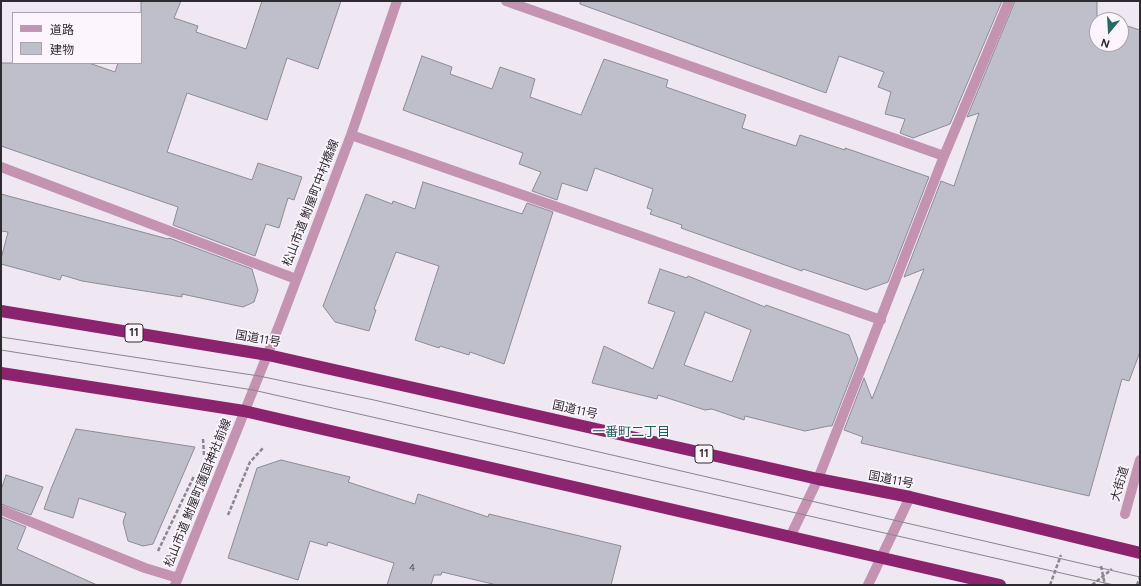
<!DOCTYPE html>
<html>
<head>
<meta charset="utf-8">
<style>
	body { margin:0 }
	#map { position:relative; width:1141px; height:586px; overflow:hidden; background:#efe8f3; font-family:Figtree,"Noto Sans JP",sans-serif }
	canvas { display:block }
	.frame { position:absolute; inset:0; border:2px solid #2e2b30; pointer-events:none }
	.legend { position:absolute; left:12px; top:12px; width:130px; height:52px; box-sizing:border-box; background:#fcf5fe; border:1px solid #aaa4ac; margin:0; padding:5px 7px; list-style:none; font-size:12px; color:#2e2b30 }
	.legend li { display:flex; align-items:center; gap:8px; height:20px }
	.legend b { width:20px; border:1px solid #aaa4ac }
	.north { position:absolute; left:1089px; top:12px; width:40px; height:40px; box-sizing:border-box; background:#fcf5fe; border:1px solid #aaa4ac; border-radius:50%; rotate:198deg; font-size:11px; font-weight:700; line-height:16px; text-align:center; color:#2e2b30 }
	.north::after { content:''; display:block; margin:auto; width:14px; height:18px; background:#216b64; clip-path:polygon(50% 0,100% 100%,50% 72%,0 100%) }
</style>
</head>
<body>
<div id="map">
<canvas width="1141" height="586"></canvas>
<div class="frame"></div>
<ul class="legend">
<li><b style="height:5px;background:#c593b2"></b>道路</li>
<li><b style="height:11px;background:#bfbecb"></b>建物</li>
</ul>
<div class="north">N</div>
</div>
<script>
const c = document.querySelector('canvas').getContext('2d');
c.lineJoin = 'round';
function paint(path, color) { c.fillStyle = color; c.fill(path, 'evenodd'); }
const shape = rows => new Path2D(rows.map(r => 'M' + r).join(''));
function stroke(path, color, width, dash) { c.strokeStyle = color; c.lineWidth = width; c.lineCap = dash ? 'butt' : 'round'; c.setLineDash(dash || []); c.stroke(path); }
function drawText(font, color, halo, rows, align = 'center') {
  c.font = font + ' Figtree,"Noto Sans JP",sans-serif'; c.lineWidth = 3.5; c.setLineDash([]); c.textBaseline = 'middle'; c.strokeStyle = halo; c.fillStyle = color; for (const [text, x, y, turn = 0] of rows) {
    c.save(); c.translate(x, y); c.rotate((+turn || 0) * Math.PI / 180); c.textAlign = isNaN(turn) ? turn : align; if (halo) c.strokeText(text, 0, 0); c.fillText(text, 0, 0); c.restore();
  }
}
const building = shape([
	[141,1,181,1,174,18,198,26,196,32,246,49,262,1,341,1,318,69,287,58,267,120,187,93,167,152,252,180,258,163,302,177,294,200,288,198,279,228,266,224,255,256,173,225,178,207,1,146,1,63,89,63,115,72,118,63,141,63,141,1],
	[580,1,1002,1,950,124,913,138,900,133,905,119,885,114,891,92,878,87,884,72,839,56,826,93,580,4,580,1],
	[1015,1,1097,1,1097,16,1108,20,1097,20,1097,44,1121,44,1121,24,1140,30,1140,352,1129,381,1122,379,1089,496,861,443,863,437,844,430,864,378,872,399,924,269,904,277,941,181,954,186,979,113,967,117,1015,1],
	[422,56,452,67,450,74,492,89,500,67,535,79,530,97,581,115,604,59,668,80,666,87,746,115,742,128,796,146,800,135,845,150,845,148,929,177,888,282,866,290,803,269,802,271,681,228,682,225,650,214,652,210,647,208,653,189,595,168,587,191,562,183,557,200,532,191,541,172,519,164,523,153,403,110,422,56],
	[423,182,522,214,527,203,553,212,504,364,470,352,469,355,440,346,439,348,415,340,439,266,396,252,374,309,376,310,369,331,335,322,323,306,366,194,392,204,393,201,415,209,423,182],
	[1,194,168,239,169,238,252,269,258,290,254,302,243,307,182,294,182,297,82,281,62,275,60,280,1,264,1,259,8,232,1,231,1,194],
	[660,269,687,278,688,276,765,307,766,305,849,335,858,359,832,426,829,426,805,431,745,416,744,420,712,409,705,410,658,395,657,399,592,383,604,346,653,369,675,312,648,303,660,269],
	[705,312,751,330,732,382,684,365,705,312],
	[76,429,195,447,153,544,143,546,128,541,123,522,126,513,79,498,73,518,44,509,51,489,76,429],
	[281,460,350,477,348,482,415,504,418,494,488,517,489,514,621,546,611,585,497,585,442,572,441,575,434,575,431,585,387,585,394,563,328,542,327,546,310,541,298,580,228,558,257,468,281,460],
	[6,475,43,487,31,515,1,504,1,490,6,475],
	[1,517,26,527,17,549,97,585,1,585,1,517]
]);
paint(building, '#bfbecb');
stroke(building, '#8c8b97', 1);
stroke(shape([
	[203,439,204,455],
	[228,515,250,462,264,447],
	[158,551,194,476],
	[1101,566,1105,585],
	[1050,585,1061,555],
	[1092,585,1112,569],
	[1137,585,1140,577]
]), '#8b878e', 2.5, [4, 2]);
stroke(shape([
	[506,1,944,156],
	[351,135,881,320],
	[1,167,296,279],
	[1,510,145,568,178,578],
	[1125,514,1140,460],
	[790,537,818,479,944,156,1009,1],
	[175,585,280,323,351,135,397,1],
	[868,585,910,497]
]), '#c593b2', 10);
stroke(shape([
	[1,311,268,355,818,479,910,497,1140,553],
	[1,373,244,411,1000,585]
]), '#8c236f', 12);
stroke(shape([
	[1,337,259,376,374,400,1140,577],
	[1,350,253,390,1114,585]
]), '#89848c', 1);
drawText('10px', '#525057', null, [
	["4",412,568]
]);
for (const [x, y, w] of [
	[134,333,18],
	[704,454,18]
]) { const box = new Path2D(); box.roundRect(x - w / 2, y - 9, w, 18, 3); c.fillStyle = '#fcf5fe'; c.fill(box); stroke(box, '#2e2b30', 1); }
drawText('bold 11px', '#2e2b30', null, [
	["11",134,333],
	["11",704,454]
]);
drawText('12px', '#2e2b30', '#fcf5fe', [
	["松山市道 鮒屋町中村橋線",311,203,-69],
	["国道11号",258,339,10],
	["国道11号",575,410,13],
	["国道11号",891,480,11],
	["大街道",1120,484,-74],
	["松山市道 鮒屋町護国神社前線",198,493,-68]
]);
drawText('13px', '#245d57', '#fcf5fe', [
	["一番町二丁目",631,432]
]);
</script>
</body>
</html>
